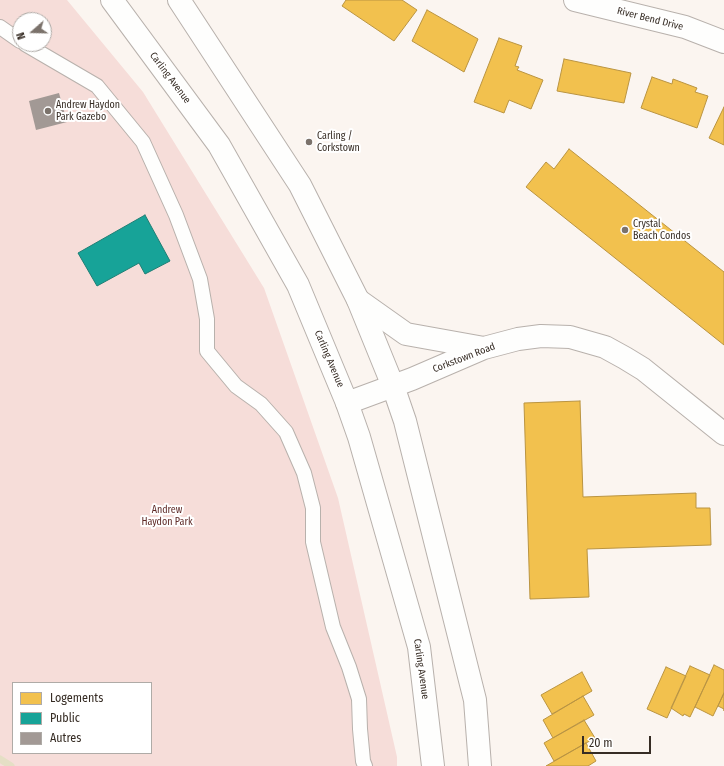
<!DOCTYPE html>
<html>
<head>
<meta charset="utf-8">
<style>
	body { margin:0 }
	#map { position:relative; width:724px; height:766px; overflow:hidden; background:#fbf5f0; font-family:"Fira Sans Condensed",sans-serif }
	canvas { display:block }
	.legend { position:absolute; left:12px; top:682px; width:140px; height:72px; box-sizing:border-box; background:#fff; border:1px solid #afaba7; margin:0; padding:5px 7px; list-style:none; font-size:12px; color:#362c24 }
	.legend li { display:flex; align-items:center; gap:8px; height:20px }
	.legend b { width:20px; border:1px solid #afaba7 }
	.north { position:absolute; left:12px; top:12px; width:40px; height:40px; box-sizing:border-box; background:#fff; border:1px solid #afaba7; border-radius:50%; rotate:250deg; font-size:11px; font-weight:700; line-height:16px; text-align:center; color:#362c24 }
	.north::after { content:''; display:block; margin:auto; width:14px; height:18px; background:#7b726b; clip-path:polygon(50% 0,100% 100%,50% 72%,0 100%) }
	.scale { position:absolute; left:582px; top:736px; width:69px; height:18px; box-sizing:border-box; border:2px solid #362c24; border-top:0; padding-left:5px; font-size:12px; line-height:14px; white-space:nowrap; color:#362c24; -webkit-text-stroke:3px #fff; paint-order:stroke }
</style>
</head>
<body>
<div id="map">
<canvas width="724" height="766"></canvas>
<ul class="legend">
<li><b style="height:11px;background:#f2c14e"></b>Logements</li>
<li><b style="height:11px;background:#17a398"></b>Public</li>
<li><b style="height:11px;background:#a29995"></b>Autres</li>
</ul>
<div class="north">N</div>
<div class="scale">20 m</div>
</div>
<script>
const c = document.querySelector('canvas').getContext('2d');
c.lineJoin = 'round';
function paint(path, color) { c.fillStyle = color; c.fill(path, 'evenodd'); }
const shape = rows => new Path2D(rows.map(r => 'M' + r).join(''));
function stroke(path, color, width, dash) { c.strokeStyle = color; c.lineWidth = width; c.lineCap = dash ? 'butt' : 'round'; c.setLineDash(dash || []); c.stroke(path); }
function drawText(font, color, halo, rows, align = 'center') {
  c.font = font + ' "Fira Sans Condensed",sans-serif'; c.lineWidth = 4; c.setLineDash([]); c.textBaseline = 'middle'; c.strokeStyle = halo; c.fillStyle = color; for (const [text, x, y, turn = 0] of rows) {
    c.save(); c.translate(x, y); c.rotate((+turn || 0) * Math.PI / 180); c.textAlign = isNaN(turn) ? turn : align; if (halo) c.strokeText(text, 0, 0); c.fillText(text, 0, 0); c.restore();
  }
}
paint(shape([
	[0,0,67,0,143,92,264,288,338,498,397,757,397,766,0,766],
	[20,20,44,20,44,44,20,44],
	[13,683,151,683,151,753,13,753]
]), '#f6ddd9');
const homes = shape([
	[346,0,402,0,417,10,394,41,342,6,346,0],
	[427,10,478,39,464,72,412,41,427,10],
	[499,38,522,46,515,66,519,67,517,70,543,80,531,109,509,100,504,113,474,102,499,38],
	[564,59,631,73,624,103,557,91,564,59],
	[652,77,672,84,673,79,697,88,695,92,708,96,697,128,641,108,652,77],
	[724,107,724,145,709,138,724,107],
	[569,149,724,272,724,345,526,187,546,162,554,169,569,149],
	[580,401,583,497,696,493,696,508,710,508,711,545,587,549,589,597,530,599,524,403,580,401],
	[714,665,724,670,724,693,713,716,695,707,714,665],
	[690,666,710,675,690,717,684,714,683,716,671,708,690,666],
	[666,667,686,676,667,718,647,709,666,667],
	[582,672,592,691,552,714,541,695,582,672],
	[724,693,724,711,724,709,718,706,724,693],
	[583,696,594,715,553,738,543,720,583,696],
	[584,720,595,738,554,761,544,743,584,720],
	[586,743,596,761,588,766,546,766,586,743]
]);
paint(homes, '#f2c14e');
stroke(homes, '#ba9441', 1);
const public = shape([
	[145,215,170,261,145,274,139,263,97,286,78,253,145,215]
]);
paint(public, '#17a398');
stroke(public, '#207f75', 1);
stroke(shape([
	[0,759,11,766]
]), '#e5dfc5', 7);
paint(shape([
	[59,93,67,122,36,130,29,101]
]), '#a29995');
const service = shape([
	[0,27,20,41],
	[25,44,97,86,143,142,176,215,200,279,207,319,207,351,236,386,261,404,286,432,304,473,313,508,313,542,333,627,349,667,359,699,360,729,363,761,365,766]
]);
const minor = shape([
	[575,0,685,27,724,42]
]);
const tertiary = shape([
	[358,300,406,334,484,348],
	[347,403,412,379,484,348,518,339,541,336,570,337,605,347,625,358,643,369,724,434]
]);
const secondary = shape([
	[112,0,219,145,298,285,347,403,359,437,419,647,433,766],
	[179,0,300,185,358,300,393,386,405,421,475,700,480,766]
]);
stroke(service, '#b8b1ac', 16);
stroke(minor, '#b8b1ac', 24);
stroke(tertiary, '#b8b1ac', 24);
stroke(secondary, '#b8b1ac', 24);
stroke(service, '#fefefd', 14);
stroke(minor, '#fefefd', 22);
stroke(tertiary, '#fefefd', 22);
stroke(secondary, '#fefefd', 22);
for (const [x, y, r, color] of [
	[48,111,4,"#7b726b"],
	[309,142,4,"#7b726b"],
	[625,230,4,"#7b726b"]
]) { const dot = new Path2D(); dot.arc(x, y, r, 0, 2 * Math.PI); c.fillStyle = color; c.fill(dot); stroke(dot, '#fff', 1.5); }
drawText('10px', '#362c24', '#fff', [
	["River Bend Drive",650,19,14],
	["Carling Avenue",170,78,53],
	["Corkstown Road",464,358,-21],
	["Carling Avenue",329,359,67],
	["Carling Avenue",421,669,82]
]);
drawText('10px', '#362c24', '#fff', [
	["Andrew Haydon",56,105],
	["Park Gazebo",56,117],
	["Carling /",317,136],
	["Corkstown",317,148],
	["Crystal",633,224],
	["Beach Condos",633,236]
], 'left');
drawText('10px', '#5e2a27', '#fff', [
	["Andrew",167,510],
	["Haydon Park",167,522]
]);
</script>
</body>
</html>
